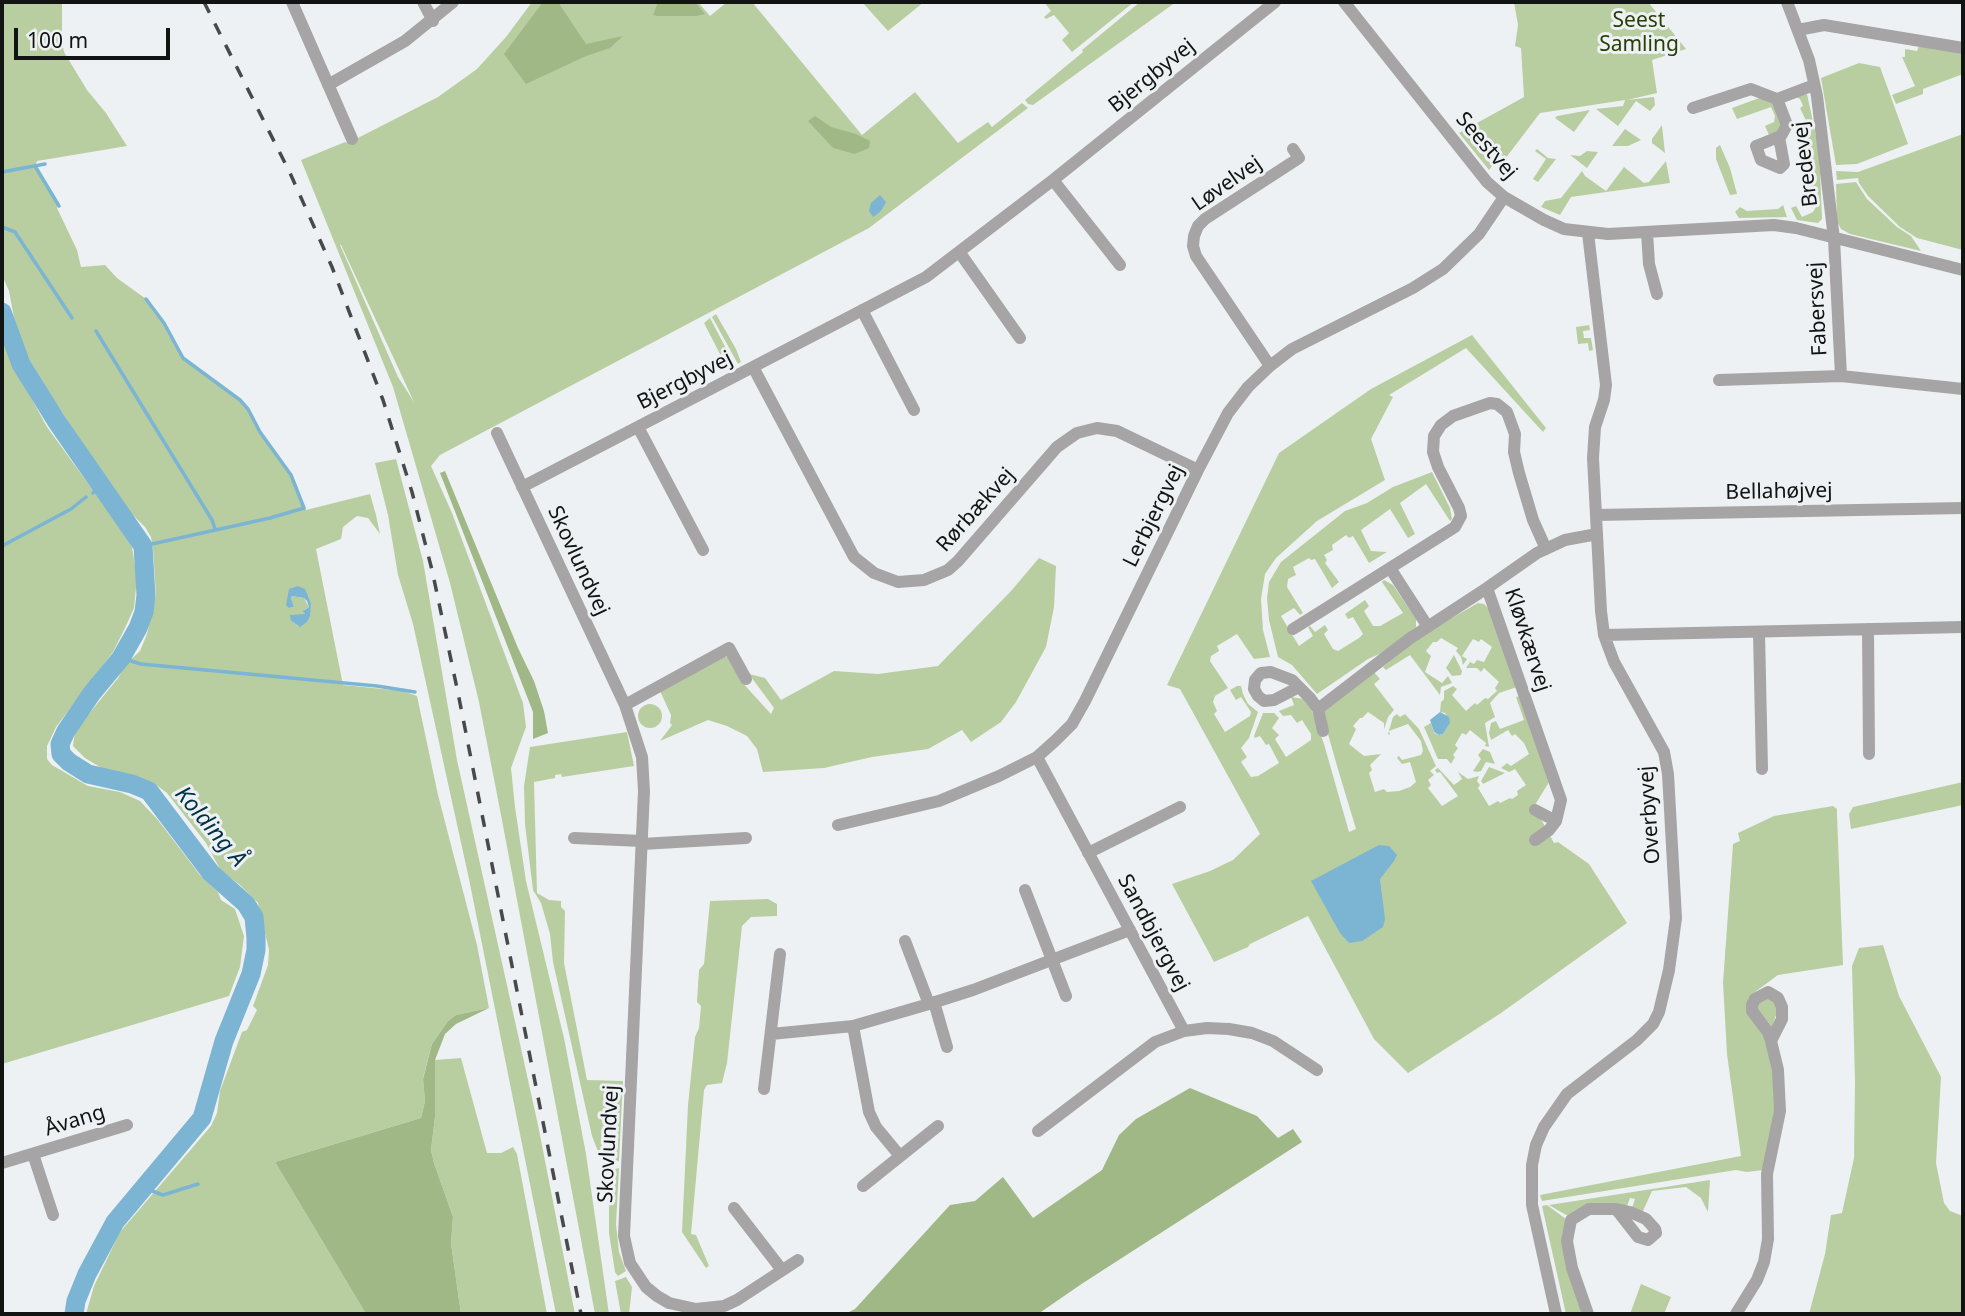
<!DOCTYPE html>
<html>
<head>
<meta charset="utf-8">
<style>
	body { margin:0 }
	#map { position:relative; width:1965px; height:1316px; overflow:hidden; background:#eef1f3; font-family:"Noto Sans",sans-serif }
	canvas { display:block }
	.frame { position:absolute; inset:0; border:4px solid #121313; pointer-events:none }
	.scale { position:absolute; left:14px; top:28px; width:156px; height:32px; box-sizing:border-box; border:4px solid #121313; border-top:0; padding-left:9px; font-size:21px; line-height:24px; white-space:nowrap; color:#121313; -webkit-text-stroke:5px #eef1f3; paint-order:stroke }
</style>
</head>
<body>
<div id="map">
<canvas width="1965" height="1316"></canvas>
<div class="frame"></div>
<div class="scale">100 m</div>
</div>
<script>
const c = document.querySelector('canvas').getContext('2d');
c.lineJoin = 'round';
function paint(path, color) { c.fillStyle = color; c.fill(path, 'evenodd'); }
const shape = rows => new Path2D(rows.map(r => 'M' + r).join(''));
function stroke(path, color, width, dash) { c.strokeStyle = color; c.lineWidth = width; c.lineCap = dash ? 'butt' : 'round'; c.setLineDash(dash || []); c.stroke(path); }
function drawText(font, color, halo, rows, align = 'center') {
  c.font = font + ' "Noto Sans",sans-serif'; c.lineWidth = 6; c.setLineDash([]); c.textBaseline = 'middle'; c.strokeStyle = halo; c.fillStyle = color; for (const [text, x, y, turn = 0] of rows) {
    c.save(); c.translate(x, y); c.rotate((+turn || 0) * Math.PI / 180); c.textAlign = isNaN(turn) ? turn : align; if (halo) c.strokeText(text, 0, 0); c.fillText(text, 0, 0); c.restore();
  }
}
paint(shape([
	[2,2,62,2,62,42,64,52,87,90,106,113,127,146,37,161,35,166,58,205,57,208,77,250,81,267,105,265,117,278,146,299,164,323,183,358,240,400,248,409,260,432,291,475,306,510,370,494,376,515,380,534,368,518,357,516,343,527,341,539,316,549,343,685,403,691,417,696,438,795,477,945,489,1008,456,1015,448,1021,432,1044,423,1078,425,1101,421,1118,275,1162,366,1314,86,1314,94,1286,120,1232,211,1126,217,1113,220,1091,242,1032,247,1030,257,1010,253,1006,268,965,269,950,258,903,240,885,221,871,206,843,167,793,152,782,108,772,85,758,73,746,75,731,118,678,127,663,140,651,147,634,156,595,153,549,151,537,145,527,131,513,107,481,56,403,26,354,16,328,9,291,2,275],
	[298,586,307,595,311,603,307,622,298,626,291,621,305,614,304,610,309,607,304,598,292,596,291,598,294,607,289,608,289,591],
	[532,2,698,2,710,16,727,2,752,2,862,135,915,92,958,143,988,122,992,127,1022,103,1028,108,869,228,440,455,431,466,452,513,523,703,526,727,511,768,515,807,526,881,564,1038,586,1154,609,1314,595,1314,501,815,479,702,450,583,393,387,301,160,345,142,348,143,438,97,477,69,506,37],
	[340,245,341,245,414,402,398,377],
	[862,2,924,2,888,31],
	[1044,2,1134,2,1072,52,1062,40,1069,33,1054,15,1046,19,1044,17,1051,11],
	[1140,2,1176,2,1033,105,1028,104,1025,100,1083,52,1082,50],
	[1514,2,1648,2,1686,49,1652,60,1657,93,1627,100,1654,97,1655,105,1650,111,1636,101,1618,126,1596,109,1623,106,1625,100,1540,113,1505,159,1500,156,1489,170,1459,133,1524,97,1521,48,1515,46,1518,25],
	[1919,46,1963,53,1963,74,1923,89,1923,94,1896,104,1892,95,1915,86,1902,57,1905,57,1905,49,1917,51],
	[1859,63,1880,67,1908,144,1857,164,1836,165,1821,78],
	[1807,94,1817,141,1820,171,1822,219,1818,223,1797,220,1791,208,1796,206,1802,217,1813,212,1816,207,1814,200,1810,200,1806,188,1809,186,1802,175,1811,171,1814,167,1812,162,1809,162,1805,154,1808,152,1799,135,1808,132,1809,127,1800,108,1803,106,1800,99,1796,97],
	[1762,97,1774,102,1782,126,1780,131,1769,135,1765,126,1774,122,1775,116,1771,107,1737,119,1732,108],
	[1590,110,1574,132,1555,118,1557,116],
	[1662,125,1662,126,1665,153,1652,143,1652,139],
	[1625,129,1641,140,1628,146,1612,146],
	[1963,134,1963,250,1917,238,1900,227,1868,196,1859,183,1858,178,1837,180,1836,171,1858,172],
	[1720,145,1730,168,1737,194,1730,195,1716,159,1716,148],
	[1537,149,1548,158,1556,159,1538,182,1533,179,1546,159,1535,151],
	[1587,151,1598,152,1587,168,1570,155,1580,156],
	[1666,161,1670,183,1571,197,1560,215,1541,207,1545,201,1561,198,1582,171,1585,176,1606,191,1624,167,1644,183,1649,182],
	[1856,182,1867,199,1897,227,1911,236,1921,251,1850,234,1841,229,1837,221,1836,184],
	[1783,205,1787,217,1739,218,1735,212,1740,207,1747,211,1778,209],
	[716,314,736,349,741,362,738,364,712,317],
	[710,318,730,356,723,360,704,323],
	[1589,325,1590,330,1583,331,1584,338,1591,338,1593,350,1589,351,1588,343,1578,344,1576,327],
	[1472,335,1546,428,1543,432,1466,348,1389,395,1393,397,1371,439,1385,480,1317,521,1276,558,1265,574,1261,599,1263,630,1270,657,1254,659,1237,634,1217,646,1219,651,1211,656,1210,661,1228,688,1215,696,1213,702,1217,711,1214,714,1225,732,1250,716,1251,712,1241,697,1236,700,1230,690,1237,686,1241,686,1243,694,1248,704,1258,712,1249,738,1241,748,1247,757,1241,762,1251,777,1258,776,1279,763,1269,744,1266,745,1260,736,1255,738,1254,736,1263,713,1274,713,1279,718,1272,728,1279,735,1275,739,1286,757,1311,740,1311,734,1302,720,1297,723,1291,715,1283,716,1279,711,1294,705,1291,697,1304,699,1310,706,1324,744,1349,832,1356,829,1337,766,1324,720,1324,711,1374,672,1380,679,1374,684,1394,710,1388,717,1384,729,1384,723,1368,712,1362,718,1360,718,1353,726,1356,729,1349,744,1364,756,1381,754,1370,765,1372,770,1369,773,1375,792,1384,789,1387,792,1399,791,1410,787,1416,782,1410,762,1402,764,1397,758,1399,756,1402,760,1421,755,1423,751,1421,741,1408,724,1389,731,1390,735,1388,734,1393,717,1397,714,1400,717,1405,714,1419,729,1436,766,1430,771,1434,775,1428,780,1431,785,1428,788,1442,806,1458,796,1440,772,1437,773,1435,770,1438,768,1454,785,1462,779,1458,772,1468,779,1479,776,1477,781,1480,785,1478,788,1489,806,1498,801,1500,803,1510,798,1512,799,1518,795,1517,791,1526,785,1515,769,1509,772,1501,768,1507,763,1511,766,1529,754,1524,743,1515,734,1512,736,1508,730,1491,740,1489,733,1491,723,1496,721,1500,729,1524,720,1516,697,1520,696,1549,782,1535,805,1541,819,1554,843,1558,842,1589,864,1627,923,1501,1013,1408,1073,1374,1039,1308,916,1250,944,1248,947,1214,962,1172,884,1210,871,1233,860,1260,834,1180,689,1167,685,1279,453,1371,389],
	[2,340,12,363,47,427,124,533,132,547,137,578,134,608,125,628,113,652,56,727,47,746,47,759,52,765,88,786,120,792,140,801,158,820,200,875,218,892,221,900,235,909,244,936,240,967,229,996,2,1064],
	[396,459,423,561,457,760,538,1125,575,1314,556,1314,469,879,413,624,398,575,388,515,375,463],
	[1432,472,1450,508,1452,519,1450,521,1426,484,1400,503,1415,534,1408,538,1390,509,1361,530,1371,551,1387,552,1369,563,1353,536,1349,538,1346,535,1332,545,1333,550,1324,555,1327,560,1325,563,1339,582,1332,588,1315,559,1311,560,1309,558,1293,567,1296,575,1288,579,1287,587,1303,613,1300,615,1294,608,1281,616,1299,646,1313,636,1308,627,1310,626,1315,632,1325,625,1328,630,1324,634,1333,649,1338,651,1359,638,1363,634,1353,617,1348,619,1345,614,1365,600,1369,606,1364,611,1373,626,1380,626,1403,613,1382,582,1384,580,1393,585,1416,619,1416,627,1384,652,1368,659,1317,694,1292,665,1278,657,1269,620,1267,598,1269,582,1281,562,1345,511,1367,503,1393,487],
	[1039,558,1056,566,1054,607,1046,647,1016,702,1001,722,971,742,962,730,928,749,872,757,824,768,763,772,757,749,747,736,727,726,708,720,660,741,672,725,670,723,671,715,660,691,725,656,731,658,740,680,771,714,774,708,749,674,765,678,781,700,834,671,878,674,938,666,1011,591],
	[1478,603,1484,604,1490,610,1517,687,1499,693,1490,703,1495,717,1485,723,1489,747,1485,746,1486,743,1470,730,1466,735,1462,733,1455,745,1458,748,1453,755,1455,757,1451,764,1447,759,1438,759,1424,727,1431,723,1434,733,1439,735,1443,734,1450,723,1445,713,1440,712,1441,702,1444,699,1444,691,1453,686,1457,689,1452,695,1466,711,1475,703,1477,705,1485,698,1488,699,1497,691,1495,688,1499,682,1484,668,1481,672,1477,668,1466,668,1470,662,1474,664,1477,660,1484,662,1492,647,1481,639,1479,642,1473,639,1462,656,1467,659,1463,665,1461,657,1456,651,1458,648,1441,638,1437,642,1433,642,1426,651,1431,656,1425,672,1442,683,1448,676,1452,683,1441,687,1440,695,1410,655,1386,670,1383,667,1417,638],
	[1454,655,1462,671,1461,675,1452,676,1446,668],
	'638 716a12 12 0 1 1 24 0a12 12 0 1 1-24 0Z',
	[627,732,634,766,562,777,561,774,555,775,555,778,534,782,537,893,549,900,561,901,561,907,565,911,564,963,587,1080,623,1081,619,1161,601,1159,592,1136,553,962,550,934,541,903,533,890,525,824,524,786,530,747],
	[1483,749,1490,752,1495,764,1486,762,1481,771,1477,772,1473,771,1481,759,1478,755],
	[1489,767,1505,773,1483,784,1481,781],
	[1963,782,1963,805,1851,829,1849,814,1853,807],
	[1833,806,1837,809,1837,815,1843,965,1778,975,1755,992,1749,1002,1770,1044,1775,1092,1773,1131,1763,1170,1747,1172,1736,1170,1542,1201,1540,1195,1741,1156,1727,1054,1723,983,1733,844,1740,841,1738,833,1774,816],
	[768,899,777,904,777,916,751,917,742,926,727,1063,722,1083,707,1085,704,1090,691,1234,696,1235,709,1266,706,1268,682,1232,688,1105,695,1037,699,1028,701,1006,697,1002,699,970,704,964,710,901],
	[1883,945,1899,996,1941,1077,1936,1163,1944,1203,1950,1211,1963,1216,1963,1314,1809,1314,1825,1254,1831,1215,1842,1213,1854,1158,1855,1082,1852,966,1859,948],
	[1763,999,1774,999,1778,1009,1772,1027,1758,1010,1757,1006],
	[461,1058,487,1153,501,1153,513,1147,517,1154,547,1314,461,1314,451,1243,453,1217,434,1163,431,1150,435,1117,435,1060],
	[619,1168,616,1224,619,1252,626,1271,618,1276,615,1272,609,1233,609,1177,611,1170],
	[1710,1180,1708,1212,1701,1198,1686,1187,1652,1191,1642,1213,1632,1208,1635,1199,1630,1198,1627,1206,1614,1203,1587,1205,1568,1216,1549,1205],
	[1547,1205,1566,1219,1562,1236,1569,1272,1582,1314,1566,1314,1542,1206],
	[626,1277,632,1287,629,1314,621,1314,615,1281],
	[1641,1284,1671,1297,1664,1314,1630,1314]
]), '#b8cea1');
paint(shape([
	[543,2,560,2,560,5,586,44,623,36,610,48,586,56,526,84,504,54],
	[658,2,695,2,705,14,696,16,657,16,653,15],
	[815,116,831,127,856,134,870,141,869,148,855,154,833,148,808,121],
	[445,471,518,648,534,681,544,711,548,733,533,739,533,712,440,473],
	[489,1008,456,1024,445,1034,435,1060,435,1117,431,1150,434,1163,453,1217,451,1243,461,1314,366,1314,275,1162,421,1118,425,1101,423,1079,432,1044,448,1021,456,1015],
	[1190,1088,1257,1116,1278,1138,1293,1129,1302,1142,1083,1283,1038,1314,845,1314,855,1309,950,1205,975,1201,1003,1177,1033,1218,1102,1170,1119,1135,1136,1119]
]), '#a0b886');
paint(shape([
	[880,195,886,202,881,211,873,217,869,211,871,203],
	[298,586,305,589,311,603,310,616,307,622,300,627,291,621,290,615,305,614,303,611,309,607,307,601,304,598,292,596,291,598,294,607,289,608,286,605,289,589],
	[1440,712,1449,717,1450,723,1443,734,1439,735,1434,732,1430,720],
	[1379,845,1389,846,1397,855,1394,861,1380,879,1385,919,1383,927,1362,941,1349,943,1340,933,1311,881]
]), '#7cb4d3');
stroke(shape([
	[35,166,59,206],
	[2,172,45,164],
	[2,227,15,232,72,318],
	[96,331,212,520,215,529],
	[93,493,100,487],
	[2,546,71,509,86,497],
	[143,546,270,518,304,508,291,475,260,432,248,409,240,400,183,358,164,323,146,299],
	[121,658,141,664,377,686,415,692],
	[144,1188,163,1195,198,1184]
]), '#7cb4d3', 3.5);
stroke(shape([
	[2,312,21,364,57,422,143,546,146,595,144,612,138,628,121,658,92,693,66,731,60,744,61,754,69,762,88,774,132,784,149,791,211,873,246,904,254,917,256,938,256,950,251,974,224,1041,202,1118,115,1222,87,1274,76,1301,74,1314]
]), '#7cb4d3', 19);
stroke(shape([
	[292,2,352,139],
	[423,2,433,21],
	[1344,2,1487,182,1504,197,1544,220,1564,229,1608,234,1774,225,1796,228,1963,270],
	[1787,2,1809,60,1817,96,1834,239,1841,376],
	[1798,30,1824,25,1963,48],
	[328,85,405,41,453,2],
	[1777,99,1814,85],
	[1693,108,1751,89,1777,99,1787,125,1781,136,1756,146,1761,160,1780,168,1784,164,1779,137],
	[1053,180,1120,265],
	[1647,233,1649,264,1657,294],
	[960,253,1020,338],
	[862,310,914,410],
	[1270,366,1196,256,1193,246,1194,236,1198,226,1205,219,1299,158,1293,149],
	[753,367,854,557,874,573,898,582,924,580,948,570,958,561,1057,447,1077,433,1097,428,1117,431,1198,470],
	[1719,380,1841,376,1963,389],
	[638,427,703,550],
	[497,433,625,705,642,757,644,791,624,1236,630,1263,646,1287,657,1296,669,1303,696,1309,724,1306,737,1300,798,1260],
	[522,487,926,277,1053,180,1275,2],
	[1596,515,1963,508],
	[1390,568,1455,527,1461,516,1459,508,1438,467,1433,452,1434,436,1441,425,1453,416,1490,403,1497,404,1507,412,1515,434,1514,452,1519,473,1533,520,1546,549],
	[1293,629,1390,568,1428,627],
	[1868,629,1869,754],
	[1759,632,1762,769],
	[1604,635,1963,627],
	[1299,687,1274,700,1264,701,1258,696,1254,689,1255,680,1261,673,1271,672,1292,680,1310,698,1318,709,1323,731],
	[625,705,729,648,746,679],
	[1318,709,1409,639,1487,588],
	[1037,757,1184,1031],
	[1535,810,1556,821],
	[838,825,939,801,999,776,1037,757,1056,740,1072,724,1085,701,1198,470,1228,413,1248,387,1270,366,1292,349,1413,288,1443,269,1479,234,1504,197],
	[574,838,642,841],
	[1535,840,1549,830,1556,821,1561,800,1487,588,1537,553,1565,540,1597,534],
	[642,844,746,838],
	[1088,853,1180,807],
	[1025,890,1066,996],
	[905,941,929,1004],
	[934,1002,947,1047],
	[853,1026,869,1112,876,1127,900,1156],
	[771,1034,853,1026,929,1004,973,990,1130,930],
	[764,1089,780,954],
	[1038,1131,1155,1042,1184,1031,1207,1028,1229,1029,1252,1033,1273,1041,1317,1070],
	[33,1154,53,1215],
	[2,1163,127,1125],
	[863,1186,938,1126],
	[734,1208,782,1270],
	[1556,1314,1532,1205,1532,1165,1536,1145,1544,1127,1567,1094,1637,1040,1653,1024,1659,1012,1669,970,1676,918,1668,774,1664,752,1614,662,1604,635,1601,611,1593,458,1595,427,1604,400,1606,385,1588,233],
	[1588,1314,1572,1268,1567,1241,1571,1220,1589,1209,1616,1209,1630,1212,1646,1219,1655,1229,1656,1233,1648,1240,1638,1237,1616,1209],
	[1736,1314,1757,1280,1764,1262,1768,1239,1767,1174,1780,1111,1778,1070,1771,1041,1768,1032,1752,1011,1752,1005,1755,999,1768,992,1778,998,1782,1007,1782,1019,1771,1041]
]), '#a6a4a4', 12);
stroke(shape([
	[204,2,290,173,332,267,383,400,412,492,432,570,458,693,581,1314]
]), '#48494a', 3.5, [12, 12]);
drawText('21px', '#293e05', '#eef1f3', [
	["Seest",1639,21],
	["Samling",1639,45]
]);
drawText('21px', '#121313', '#eef1f3', [
	["Bjergbyvej",1152,76,-39],
	["Seestvej",1486,146,49],
	["Bredevej",1806,164,-97],
	["Løvelvej",1227,184,-35],
	["Fabersvej",1818,309,-93],
	["Bjergbyvej",685,381,-27],
	["Bellahøjvej",1779,492,-1],
	["Rørbækvej",976,510,-48],
	["Lerbjergvej",1154,516,-64],
	["Skovlundvej",578,561,65],
	["Kløvkærvej",1527,640,72],
	["Overbyvej",1650,815,-94],
	["Sandbjergvej",1153,933,62],
	["Åvang",75,1121,-17],
	["Skovlundvej",609,1144,-87]
]);
drawText('italic 23px', '#003045', '#eef1f3', [
	["Kolding Å",210,827,50]
]);
</script>
</body>
</html>
